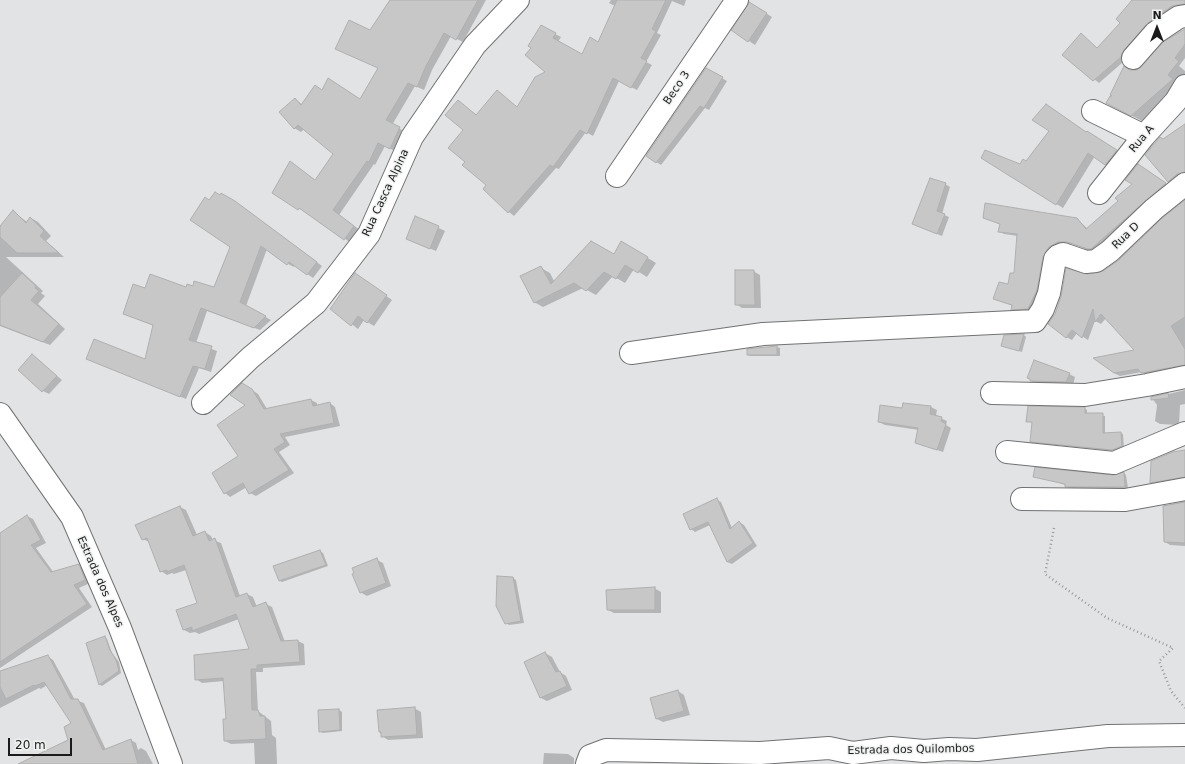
<!DOCTYPE html>
<html>
<head>
<meta charset="utf-8">
<style>
	body { margin:0 }
	#map { position:relative; width:1185px; height:764px; overflow:hidden; background:#e2e3e4; font-family:"DejaVu Sans",sans-serif }
	canvas { display:block }
	.north { position:absolute; left:1137px; top:8px; width:40px; height:40px; -webkit-text-stroke:3px #f0f1f1; paint-order:stroke; rotate:0deg; font-size:11px; font-weight:700; line-height:16px; text-align:center; color:#1b1b1b }
	.north::after { content:''; display:block; margin:auto; width:14px; height:18px; background:#1b1b1b; clip-path:polygon(50% 0,100% 100%,50% 72%,0 100%) }
	.scale { position:absolute; left:8px; top:738px; width:64px; height:18px; box-sizing:border-box; border:2px solid #1b1b1b; border-top:0; padding-left:5px; font-size:12px; line-height:14px; white-space:nowrap; color:#1b1b1b; -webkit-text-stroke:3px #f0f1f1; paint-order:stroke }
</style>
</head>
<body>
<div id="map">
<canvas width="1185" height="764"></canvas>
<div class="north">N</div>
<div class="scale">20 m</div>
</div>
<script>
const c = document.querySelector('canvas').getContext('2d');
c.lineJoin = 'round';
function paint(path, color) { c.fillStyle = color; c.fill(path, 'evenodd'); }
const shape = rows => new Path2D(rows.map(r => 'M' + r).join(''));
function stroke(path, color, width, dash) { c.strokeStyle = color; c.lineWidth = width; c.lineCap = dash ? 'butt' : 'round'; c.setLineDash(dash || []); c.stroke(path); }
function drawText(font, color, halo, rows, align = 'center') {
  c.font = font + ' "DejaVu Sans",sans-serif'; c.lineWidth = 3; c.setLineDash([]); c.textBaseline = 'middle'; c.strokeStyle = halo; c.fillStyle = color; for (const [text, x, y, turn = 0] of rows) {
    c.save(); c.translate(x, y); c.rotate((+turn || 0) * Math.PI / 180); c.textAlign = isNaN(turn) ? turn : align; if (halo) c.strokeText(text, 0, 0); c.fillText(text, 0, 0); c.restore();
  }
}
paint(shape([
	[391,0,486,0,463,42,451,36,432,70,424,90,415,86,392,125,406,132,397,152,385,146,375,165,374,164,339,215,360,230,351,243,306,212,273,193,316,181,335,154,304,129,301,132,294,128,295,99,303,105,322,91,361,100,379,68,343,52,370,31],
	[611,0,686,0,684,6,672,1,657,33,661,35,646,62,652,65,637,90,619,81,593,136,586,132,559,169,556,168,514,216,509,212,488,185,466,162,464,130,458,101,477,115,497,92,518,108,547,72,532,48,541,27,561,37,558,42,582,55,598,43,615,6,609,3],
	[1134,0,1185,0,1185,8,1099,83,1064,55,1081,35,1098,49,1122,23],
	[751,4,772,17,755,45,734,31],
	[1185,29,1185,58,1179,66,1185,71,1185,78,1175,91,1149,114,1151,116,1146,123,1113,106,1131,71,1138,71],
	[706,69,727,81,709,110,705,108,661,165,647,156],
	[1185,125,1185,177,1174,184,1169,181,1164,140],
	[1050,131,1087,133,1122,155,1112,168,1095,156,1063,208,982,158,1020,165,1027,162],
	[1143,168,1170,186,1093,252,1072,244,1064,245,1033,311,1017,312,1012,309,1013,306,994,299,1009,285,1015,274,1018,236,1004,234,999,231,1001,225,984,217,1077,219,1088,229,1119,201,1133,184],
	[945,184,950,187,942,214,949,217,942,236,918,226],
	[210,201,241,206,322,266,313,278,295,265,294,267,288,264,267,249,246,306,271,320,260,330,207,311,196,343,217,351,211,372,199,368,186,399,88,359,145,360,154,326,124,314,145,290,194,287,214,288,231,246],
	[1185,201,1185,368,1148,376,1142,372,1120,376,1114,373,1136,351,1106,318,1101,324,1095,321,1088,340,1077,333,1072,340,1066,337,1087,275,1104,272,1119,261],
	[13,211,27,222,31,218,38,222,51,236,46,241,64,257,6,257,43,291,41,293,45,296,38,304,65,329,50,345,0,326,0,227],
	[416,217,445,231,436,251,414,242],
	[622,242,656,263,647,277,634,269,625,283,613,276,596,295,583,288,543,307,534,302,541,268,550,273,554,281,614,255],
	[753,271,760,275,761,308,742,308,736,304],
	[361,278,392,300,374,326,364,320,358,329,331,308],
	[1024,335,1026,337,1022,352,1002,346,1005,336],
	[777,347,780,348,780,356,751,356,748,355],
	[32,355,62,380,49,394,43,391],
	[1069,374,1075,377,1073,385,1037,384,1031,381],
	[248,387,258,394,267,409,311,400,317,403,317,406,330,403,335,407,340,426,285,437,290,445,279,452,294,473,256,496,250,493,247,487,230,497,225,493,239,457],
	[1185,390,1185,404,1180,405,1179,425,1160,424,1155,421,1157,405,1152,398],
	[904,404,931,407,937,410,936,416,947,421,946,425,951,428,943,452,916,443,919,430,885,425,879,422,903,409],
	[1084,408,1087,410,1087,414,1105,416,1105,434,1120,433,1123,434,1124,448,1115,451,1031,441,1033,423,1027,421],
	[1185,452,1185,480,1157,485,1151,482],
	[1124,473,1126,475,1128,488,1069,488,1066,485,1034,476,1113,476],
	[717,500,721,502,732,528,739,522,744,525,757,546,732,564,727,562,710,525,695,532,691,529],
	[1185,501,1185,546,1170,545,1165,542,1164,506],
	[180,507,186,510,197,535,205,532,211,536,213,540,221,543,240,596,247,594,253,597,257,607,266,604,272,607,285,642,298,641,304,644,305,665,263,668,263,672,256,672,258,711,271,721,272,735,276,738,277,764,255,764,254,743,231,744,225,741,227,719,224,681,202,683,196,679,251,650,239,619,199,634,195,632,190,633,184,630,198,603,186,570,174,574,172,573,167,575,161,571,150,542,142,539,136,525],
	[27,516,33,519,46,543,36,548,54,573,78,565,84,568,90,583,79,588,92,607,0,668,0,534],
	[320,551,323,553,328,566,282,582,280,581],
	[377,560,383,563,391,586,367,596,360,592],
	[513,578,516,580,524,623,509,625,506,623],
	[654,588,661,592,661,613,614,613,608,610],
	[105,637,107,639,112,653,119,662,121,673,102,686,99,684],
	[545,653,552,657,560,672,566,676,572,690,547,701,541,698,525,663],
	[47,656,53,660,75,700,84,703,106,750,131,740,136,743,138,750,141,748,146,751,153,764,47,764,70,740,72,723,47,685,41,689,39,688,0,708,0,672],
	[678,691,684,695,690,715,663,722,657,719],
	[414,708,421,712,423,738,388,740,382,736,380,732],
	[339,710,342,712,342,731,323,733,320,731],
	[544,753,568,754,574,758,574,764,543,764]
]), '#0003');
const building = shape([
	[390,0,478,0,456,40,444,33,426,66,417,87,408,83,386,120,400,127,390,149,378,143,369,162,367,161,333,210,354,226,344,240,299,208,298,210,272,193,290,161,315,180,333,154,298,125,294,129,279,112,295,98,301,105,315,85,322,90,328,78,360,99,378,68,335,49,349,20,370,30,390,0],
	[617,0,666,0,652,29,656,31,641,58,647,61,631,88,613,78,587,134,580,130,553,167,550,165,508,213,483,189,486,185,462,165,465,162,448,148,463,130,445,115,458,100,476,115,497,90,517,107,535,77,545,72,525,55,531,48,528,46,541,25,556,33,553,38,582,54,590,37,598,42,617,0],
	[1132,0,1185,0,1185,4,1172,6,1148,23,1124,50,1121,57,1093,81,1062,55,1081,33,1097,48,1120,23,1116,19,1132,0],
	[749,2,767,13,748,42,731,30,749,2],
	[1185,29,1185,44,1175,58,1179,61,1168,75,1173,79,1131,116,1106,103,1110,96,1112,96,1110,95,1124,66,1130,70,1137,70,1163,42,1185,29],
	[706,68,723,77,704,108,700,106,656,163,646,156,706,68],
	[1046,104,1086,132,1087,131,1117,150,1105,165,1088,153,1056,205,981,158,985,150,1020,164,1023,159,1026,161,1049,131,1032,120,1046,104],
	[1185,124,1185,172,1177,174,1168,182,1145,155,1160,137,1163,139,1185,124],
	[1138,164,1166,183,1091,249,1088,249,1067,242,1058,242,1049,247,1043,257,1037,290,1028,309,1011,310,1012,305,993,299,999,282,1008,284,1010,273,1014,273,1017,234,998,232,1000,224,983,218,985,203,1077,218,1086,229,1118,201,1115,198,1132,184,1125,180,1138,164],
	[930,178,946,183,937,211,945,214,937,234,912,224,930,178],
	[215,192,220,195,221,193,235,201,317,262,307,275,289,262,287,265,261,246,240,302,266,316,254,328,201,308,189,340,212,346,205,369,193,366,180,397,86,359,94,339,145,359,153,325,123,314,133,284,145,288,150,274,186,287,187,284,193,286,194,281,214,287,230,247,190,220,205,197,209,200,215,192],
	[1185,200,1185,317,1171,326,1185,349,1185,365,1141,373,1138,369,1114,373,1093,358,1134,350,1101,314,1095,322,1093,309,1082,338,1072,330,1066,338,1048,324,1055,314,1061,297,1066,268,1087,274,1103,271,1119,260,1162,218,1185,200],
	[13,210,26,223,30,217,44,231,40,236,59,253,17,253,0,237,0,226,13,210],
	[415,216,439,226,430,249,406,239,415,216],
	[591,241,614,254,621,241,648,257,638,273,625,265,616,279,604,272,586,291,574,283,534,303,520,276,541,266,551,284,591,241],
	[735,270,754,270,755,305,735,305,735,270],
	[22,273,36,286,35,288,39,291,31,300,59,324,43,342,0,325,0,297,22,273],
	[355,273,387,295,367,323,358,316,351,326,330,309,355,273],
	[1024,334,1019,351,1001,346,1004,335,1024,334],
	[777,346,777,355,747,355,747,349,777,346],
	[32,354,57,376,42,392,18,370,32,354],
	[1034,360,1070,373,1066,382,1030,381,1030,379,1027,378,1034,360],
	[242,383,252,389,264,409,311,399,313,406,330,402,334,423,280,434,285,442,274,449,289,470,249,494,243,483,224,494,212,473,238,456,217,425,245,405,230,395,242,383],
	[1168,393,1169,398,1151,400,1151,397,1168,393],
	[903,403,931,406,930,414,942,417,941,421,946,424,937,450,915,443,918,428,878,422,880,405,902,408,903,403],
	[1028,406,1085,407,1085,413,1103,413,1103,433,1121,432,1122,446,1112,450,1030,442,1032,422,1026,422,1028,406],
	[1185,450,1185,477,1150,483,1151,461,1173,452,1185,450],
	[1035,467,1113,475,1124,472,1125,487,1065,487,1065,484,1033,477,1035,467],
	[717,498,730,529,739,521,753,543,727,562,708,522,690,530,683,514,717,498],
	[1185,502,1185,543,1164,542,1163,506,1185,502],
	[180,506,193,536,205,531,209,541,215,538,236,597,247,593,253,607,266,602,281,641,298,640,300,662,257,665,257,669,251,669,252,710,258,710,260,716,265,716,266,739,224,741,223,719,226,719,223,678,195,680,194,655,249,649,236,614,192,631,192,627,183,630,176,610,197,603,184,565,167,572,167,570,160,572,147,538,142,540,135,525,180,506],
	[27,515,41,540,31,545,51,572,79,564,85,580,74,585,87,604,0,662,0,533,27,515],
	[320,550,326,565,279,581,273,566,320,550],
	[377,558,386,583,360,593,352,574,354,573,352,568,377,558],
	[497,576,513,577,521,621,505,624,496,606,497,576],
	[655,587,655,610,607,610,606,590,655,587],
	[105,636,110,650,116,660,119,671,99,685,86,643,105,636],
	[545,652,556,672,560,671,567,686,540,698,524,662,545,652],
	[48,655,71,699,78,699,103,750,131,739,138,764,18,764,68,740,64,727,71,723,44,682,35,686,34,685,6,699,0,687,0,671,48,655],
	[678,690,684,711,656,719,650,698,678,690],
	[415,707,417,735,381,737,381,732,379,732,377,710,415,707],
	[339,709,340,730,319,732,318,710,339,709]
]);
paint(building, '#c8c7c7');
stroke(building, '#b0afaf', 1);
const minor = shape([
	[1133,58,1155,33,1179,17,1185,16],
	[1093,111,1144,136],
	[617,176,737,0],
	[1099,193,1144,136,1176,101,1185,86],
	[631,353,763,334,1035,321,1043,309,1049,293,1055,259,1058,256,1063,254,1086,262,1096,261,1110,251,1154,209,1185,184],
	[992,393,1085,395,1147,385,1185,377],
	[203,403,250,358,316,303,369,234,412,137,475,45,518,0],
	[0,414,72,517,120,628,171,764],
	[1007,452,1114,463,1185,433],
	[1022,499,1125,500,1185,489],
	[587,764,590,756,606,750,760,753,829,748,853,753,891,748,924,751,949,749,977,750,1108,736,1185,735]
]);
stroke(minor, '#717273', 24);
stroke(shape([
	[1054,528,1045,574,1107,618,1173,648,1159,661,1171,691,1185,708]
]), '#99999a', 2.5, [1, 3]);
stroke(minor, '#fff', 22);
drawText('11px', '#1b1b1b', '#f0f1f1', [
	["Beco 3",677,88,-56],
	["Rua A",1142,139,-50],
	["Rua Casca Alpina",386,193,-65],
	["Rua D",1126,236,-44],
	["Estrada dos Alpes",100,582,66],
	["Estrada dos Quilombos",911,750,-1]
]);
</script>
</body>
</html>
